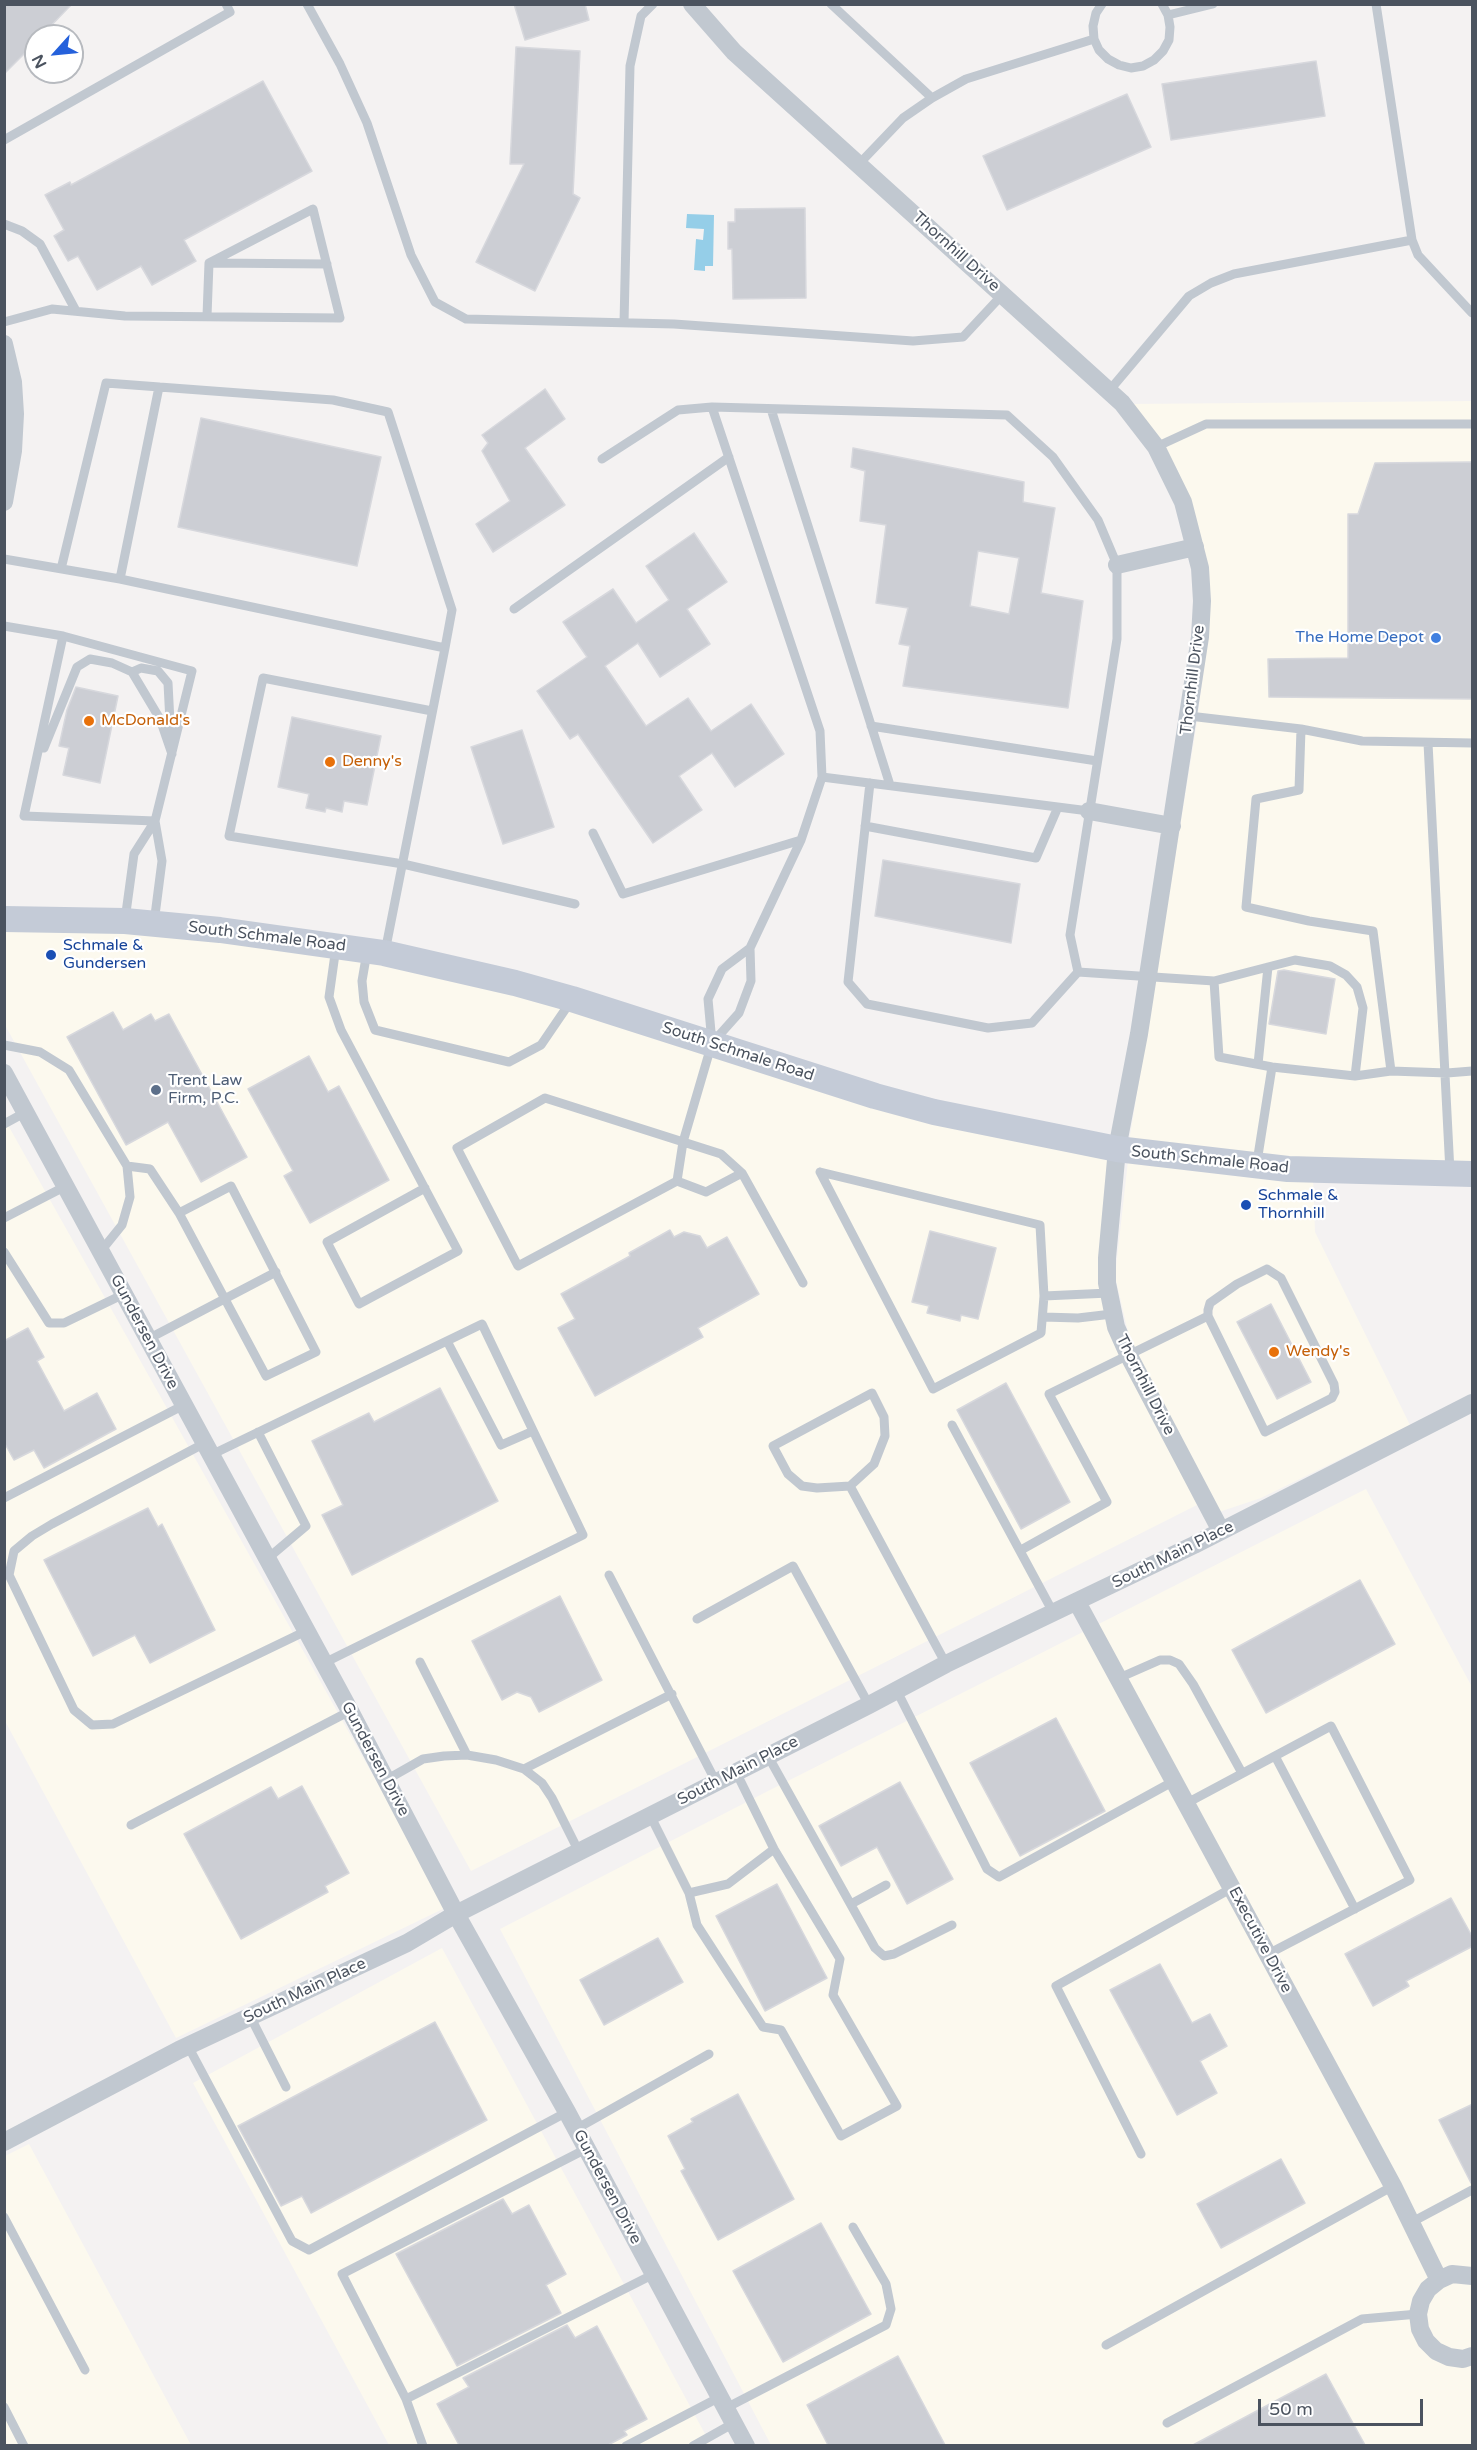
<!DOCTYPE html>
<html>
<head>
<meta charset="utf-8">
<style>
	body { margin:0 }
	#map { position:relative; width:1477px; height:2450px; overflow:hidden; background:#f4f2f2; font-family:"Varela Round",sans-serif }
	canvas { display:block }
	.frame { position:absolute; inset:0; border:6px solid #4b535f; pointer-events:none }
	.north { position:absolute; left:24px; top:24px; width:60px; height:60px; box-sizing:border-box; background:#fff; border:2px solid #b7babf; border-radius:50%; rotate:243deg; font-size:16px; font-weight:700; line-height:24px; text-align:center; color:#4b535f }
	.north::after { content:''; display:block; margin:auto; width:21px; height:27px; background:#2561db; clip-path:polygon(50% 0,100% 100%,50% 72%,0 100%) }
	.scale { position:absolute; left:1258px; top:2399px; width:165px; height:27px; box-sizing:border-box; border:3px solid #4b535f; border-top:0; padding-left:8px; font-size:18px; line-height:21px; white-space:nowrap; color:#4b535f; -webkit-text-stroke:4px #fff; paint-order:stroke }
</style>
</head>
<body>
<div id="map">
<canvas width="1477" height="2450"></canvas>
<div class="frame"></div>
<div class="north">N</div>
<div class="scale">50 m</div>
</div>
<script>
const c = document.querySelector('canvas').getContext('2d');
c.lineJoin = 'round';
function paint(path, color) { c.fillStyle = color; c.fill(path, 'evenodd'); }
const shape = rows => new Path2D(rows.map(r => 'M' + r).join(''));
function stroke(path, color, width, dash) { c.strokeStyle = color; c.lineWidth = width; c.lineCap = dash ? 'butt' : 'round'; c.setLineDash(dash || []); c.stroke(path); }
function drawText(font, color, halo, rows, align = 'center') {
  c.font = font + ' "Varela Round",sans-serif'; c.lineWidth = 4.5; c.setLineDash([]); c.textBaseline = 'middle'; c.strokeStyle = halo; c.fillStyle = color; for (const [text, x, y, turn = 0] of rows) {
    c.save(); c.translate(x, y); c.rotate((+turn || 0) * Math.PI / 180); c.textAlign = isNaN(turn) ? turn : align; if (halo) c.strokeText(text, 0, 0); c.fillText(text, 0, 0); c.restore();
  }
}
paint(shape([
	[1472,401,1472,1163,1251,1155,1128,1148,1197,722,1208,633,1202,550,1178,471,1159,439,1130,404],
	[87,925,380,953,1114,1158,1107,1216,1119,1348,1197,1505,471,1871,5,1025,4,927],
	[4,1118,447,1907,176,2038,5,1721],
	[1128,1161,1313,1175,1315,1232,1410,1425,1261,1498,1219,1512,1131,1345,1115,1276],
	[1366,1489,1472,1687,1472,2445,771,2445,500,1929,768,1791],
	[442,1948,711,2445,389,2445,193,2083],
	[29,2144,191,2445,5,2446,5,2156]
]), '#fcf9ee');
paint(shape([
	[687,214,714,215,713,266,705,266,705,271,694,270,696,239,703,240,704,229,686,228]
]), '#95cee8');
const building = shape([
	[4,4,72,4,41,36,36,36,36,42,4,74,4,4],
	[514,4,585,4,589,20,525,40,514,4],
	[516,47,580,51,573,194,580,198,535,291,476,262,524,164,510,164,516,47],
	[1316,61,1325,116,1171,140,1162,84,1316,61],
	[263,81,312,171,184,240,196,261,152,285,141,266,97,290,78,256,68,261,54,236,64,230,45,195,70,182,71,185,263,81],
	[1127,94,1151,147,1007,210,983,156,1127,94],
	[805,208,806,298,733,299,732,249,728,249,728,222,735,222,735,209,805,208],
	[545,389,565,419,525,448,565,505,493,552,476,524,510,501,482,451,488,443,482,435,545,389],
	[201,418,381,457,357,566,178,527,201,418],
	[853,448,1024,482,1023,502,1055,508,1041,593,1083,601,1068,708,903,686,910,646,899,644,908,608,876,603,886,525,860,521,865,471,851,467,853,448],
	[978,551,1019,558,1009,614,970,606,978,551],
	[1473,462,1473,699,1269,697,1268,659,1348,658,1348,514,1358,514,1375,463,1473,462],
	[694,533,727,582,687,609,710,644,660,677,638,643,605,666,646,726,688,698,711,731,751,704,784,754,735,787,712,753,679,776,702,810,653,843,578,734,570,739,537,691,587,657,563,622,613,589,636,623,669,600,646,566,694,533],
	[76,687,118,696,100,783,63,775,69,748,59,746,67,710,76,687],
	[292,717,381,736,367,805,344,801,342,812,326,808,325,812,306,808,309,794,278,787,292,717],
	[522,730,554,827,503,844,471,747,522,730],
	[883,860,1020,884,1011,943,875,916,883,860],
	[1284,970,1335,979,1326,1034,1269,1024,1278,971,1284,970],
	[113,1012,123,1030,151,1014,155,1021,169,1014,247,1157,201,1182,168,1122,126,1145,67,1037,113,1012],
	[309,1056,328,1092,339,1086,389,1180,310,1223,284,1176,293,1171,248,1089,309,1056],
	[670,1230,674,1237,684,1232,700,1236,707,1248,727,1237,759,1294,698,1328,703,1337,595,1396,558,1328,575,1319,561,1294,630,1256,629,1253,670,1230],
	[930,1231,996,1248,978,1319,961,1315,960,1321,927,1313,929,1306,912,1302,930,1231],
	[1271,1304,1311,1382,1277,1399,1237,1322,1271,1304],
	[28,1328,44,1357,37,1361,64,1411,97,1393,116,1429,44,1468,34,1450,14,1460,4,1442,4,1341,28,1328],
	[1006,1383,1070,1502,1021,1529,957,1410,1006,1383],
	[440,1388,498,1501,352,1575,322,1515,343,1505,312,1441,369,1413,374,1422,440,1388],
	[148,1508,158,1527,162,1524,215,1630,150,1663,135,1635,93,1656,44,1560,148,1508],
	[1360,1580,1395,1644,1266,1713,1232,1650,1360,1580],
	[560,1596,602,1680,539,1712,531,1697,517,1692,502,1700,472,1641,560,1596],
	[1056,1718,1105,1811,1020,1856,970,1763,1056,1718],
	[900,1782,953,1879,907,1904,877,1847,841,1866,819,1826,900,1782],
	[302,1786,349,1873,325,1886,328,1892,241,1939,184,1834,271,1787,278,1799,302,1786],
	[777,1884,827,1978,765,2011,716,1916,777,1884],
	[1451,1898,1473,1938,1473,1946,1406,1981,1409,1986,1373,2006,1345,1954,1451,1898],
	[658,1938,683,1982,604,2025,580,1980,658,1938],
	[1160,1964,1192,2023,1210,2014,1227,2046,1200,2061,1217,2093,1177,2115,1110,1990,1160,1964],
	[435,2022,487,2120,311,2213,302,2196,281,2206,238,2126,435,2022],
	[738,2094,794,2199,718,2240,681,2171,685,2169,668,2136,693,2122,691,2119,738,2094],
	[1473,2104,1473,2183,1471,2183,1439,2120,1473,2104],
	[1281,2159,1305,2203,1221,2248,1197,2204,1281,2159],
	[503,2199,512,2214,529,2205,566,2274,546,2285,561,2313,457,2366,396,2254,503,2199],
	[821,2223,871,2314,783,2362,733,2271,821,2223],
	[567,2325,575,2338,597,2326,647,2419,624,2431,627,2435,608,2445,459,2445,437,2404,469,2387,463,2378,567,2325],
	[898,2356,945,2445,828,2445,807,2405,898,2356],
	[1326,2374,1365,2445,1193,2445,1326,2374]
]);
paint(building, '#ccced4');
stroke(building, '#d7d8dd', 1.5);
stroke(shape([
	[307,4,340,64,367,123,411,255,435,302,466,319,674,324,913,341,963,337,1003,294],
	[831,4,932,98],
	[1102,4,1096,13,1093,26,1094,39,1099,50,1108,59,1119,65,1131,68,1143,66,1154,60,1163,51,1169,40,1170,27,1168,15,1162,4],
	[1376,4,1412,240],
	[1168,15,1213,4],
	[4,140,230,12,226,4],
	[859,164,903,118,932,98,966,79,1094,39],
	[4,224,22,231,40,244,76,311],
	[212,263,327,264],
	[207,316,209,263],
	[4,322,52,309,125,316,340,318,313,209,209,263],
	[624,323,630,66,641,16,653,4],
	[1109,391,1189,296,1211,283,1234,274,1412,240,1418,255,1472,313],
	[712,407,820,731,822,777,801,840,750,948,751,981,739,1013,714,1041],
	[771,409,890,785],
	[1156,447,1206,424,1472,424],
	[602,459,678,410,712,407,1007,415,1053,457,1098,520,1117,565,1117,639,1070,935,1078,972],
	[4,559,120,579,445,648,385,952],
	[61,569,106,383,333,400,388,412,452,610,445,648],
	[120,579,159,387],
	[514,609,729,457],
	[4,626,63,636,192,671,155,821,134,854,125,920],
	[63,636,24,816,155,821],
	[132,672,141,668,158,671,168,683,171,742],
	[432,711,263,678,229,836,403,864,575,904],
	[1189,716,1301,729,1362,741,1472,743],
	[871,726,1097,761],
	[1301,729,1299,790,1256,799,1246,907,1309,921,1373,931,1391,1071],
	[1428,743,1450,1172],
	[44,748,77,667,90,659,112,663,132,672,160,719,172,754],
	[822,777,1089,811],
	[870,783,848,982,867,1004,988,1028,1032,1023,1078,972,1214,981,1295,960,1330,966,1346,975,1357,987,1363,1008,1355,1076],
	[865,826,1036,858,1058,807],
	[593,833,623,894,801,840],
	[154,923,162,861,155,821],
	[336,947,329,997,341,1030,458,1251,359,1304,327,1242,425,1188],
	[367,952,362,981,364,1002,375,1030,509,1062,541,1045,571,1001],
	[1214,981,1219,1057,1272,1067,1355,1076,1391,1071,1447,1073,1472,1071],
	[4,1045,40,1052,69,1070,127,1166,130,1197,122,1225,101,1251],
	[1258,1064,1268,967],
	[4,1124,26,1112],
	[1257,1162,1272,1067],
	[127,1166,150,1169,179,1213,266,1376,316,1352,231,1186,179,1213],
	[820,1172,1040,1225,1044,1296,1041,1333,933,1389,820,1172],
	[742,1173,706,1192,677,1181,518,1266,457,1148,545,1098,721,1154,742,1173,803,1283],
	[677,1181,683,1142,712,1043,708,999,722,969,750,948],
	[4,1218,66,1186],
	[4,1252,49,1323,64,1323,124,1294],
	[1267,1269,1281,1278,1334,1384,1335,1392,1332,1398,1265,1432,1208,1316,1208,1310,1210,1303,1237,1284,1267,1269],
	[1044,1296,1109,1293],
	[1043,1317,1078,1318,1112,1314],
	[148,1339,276,1272],
	[447,1341,501,1445,533,1431],
	[952,1425,1054,1614],
	[258,1432,306,1526,267,1559],
	[205,1443,52,1524,32,1536,14,1551,9,1575,74,1710,92,1725,113,1724,306,1631],
	[211,1455,482,1324,583,1535,324,1663],
	[850,1486,874,1464,885,1436,884,1417,872,1393,773,1446,788,1474,802,1486,817,1488,850,1486,946,1664],
	[4,1498,184,1405],
	[1021,1550,1107,1502,1049,1394,1208,1316],
	[609,1575,716,1782],
	[697,1619,793,1566,869,1705],
	[420,1662,467,1755],
	[1119,1678,1160,1660,1170,1660,1179,1664,1193,1684,1242,1773],
	[897,1691,987,1869,999,1877,1174,1781],
	[768,1756,875,1948,884,1956,894,1954,952,1925],
	[1275,1756,1355,1909],
	[524,1769,672,1694],
	[386,1780,423,1759,444,1756,467,1755,496,1760,524,1769,542,1783,552,1798,579,1852],
	[1187,1803,1331,1726,1410,1880,1268,1954],
	[650,1815,689,1893,697,1925,763,2027,781,2030,841,2136,897,2106,833,1995,840,1959,774,1849,736,1772],
	[131,1825,350,1711],
	[689,1893,728,1884,774,1849],
	[851,1904,886,1885],
	[250,2016,286,2087],
	[188,2046,292,2241,309,2250,567,2112],
	[576,2129,709,2054],
	[586,2149,342,2274,406,2399,654,2274],
	[1141,2154,1056,1986,1232,1888],
	[4,2217,85,2370],
	[1412,2222,1472,2190],
	[1106,2345,1393,2186],
	[406,2399,423,2446],
	[4,2407,24,2446],
	[726,2408,886,2325,891,2309,886,2284,853,2227],
	[1167,2423,1362,2319,1418,2314],
	[626,2446,720,2397],
	[693,2446,734,2423]
]), '#c1c8d0', 9);
stroke(shape([
	[692,4,734,52,1122,403,1156,447,1183,502,1200,568,1202,601,1200,637,1139,1034,1117,1149,1107,1258,1107,1283,1116,1327,1129,1356,1221,1531],
	[4,344,13,382,15,414,13,451,4,502],
	[1117,565,1195,547],
	[1089,811,1172,826],
	[4,1073,350,1711,456,1914,567,2112,746,2446],
	[1077,1602,1393,2186,1439,2280],
	[4,2142,179,2050,407,1943,456,1914,869,1705,946,1664,1194,1545,1472,1403],
	[1472,2276,1452,2274,1439,2280,1428,2289,1421,2301,1418,2314,1420,2329,1426,2341,1436,2351,1449,2357,1463,2359,1472,2356]
]), '#c1c8d0', 18);
stroke(shape([
	[4,919,125,921,220,930,384,953,515,983,572,999,875,1096,934,1112,1117,1149,1288,1169,1472,1174]
]), '#c4cbd7', 26);
for (const [x, y, r, color] of [
	[1436,638,6,"#3f7fe0"],
	[89,721,6,"#e8710a"],
	[330,762,6,"#e8710a"],
	[51,955,6,"#1a4fb4"],
	[156,1090,6,"#5c6f8a"],
	[1246,1205,6,"#1a4fb4"],
	[1274,1352,6,"#e8710a"]
]) { const dot = new Path2D(); dot.arc(x, y, r, 0, 2 * Math.PI); c.fillStyle = color; c.fill(dot); stroke(dot, '#fff', 2); }
drawText('16px', '#4b535f', '#fff', [
	["Thornhill Drive",956,252,42],
	["Thornhill Drive",1193,680,-83],
	["South Schmale Road",267,937,7],
	["South Schmale Road",738,1052,18],
	["South Schmale Road",1210,1160,6],
	["Gundersen Drive",144,1332,62],
	["Thornhill Drive",1145,1385,63],
	["South Main Place",1173,1555,-26],
	["Gundersen Drive",375,1759,62],
	["South Main Place",738,1771,-27],
	["Executive Drive",1260,1940,62],
	["South Main Place",305,1991,-25],
	["Gundersen Drive",607,2187,62]
]);
drawText('16px', '#366cbe', '#fff', [
	["The Home Depot",1424,638]
], 'right');
drawText('16px', '#c56008', '#fff', [
	["McDonald's",101,721],
	["Denny's",342,762],
	["Wendy's",1286,1352]
], 'left');
drawText('16px', '#164399', '#fff', [
	["Schmale &",63,946],
	["Gundersen",63,964],
	["Schmale &",1258,1196],
	["Thornhill",1258,1214]
], 'left');
drawText('16px', '#4e5e75', '#fff', [
	["Trent Law",168,1081],
	["Firm, P.C.",168,1099]
], 'left');
</script>
</body>
</html>
